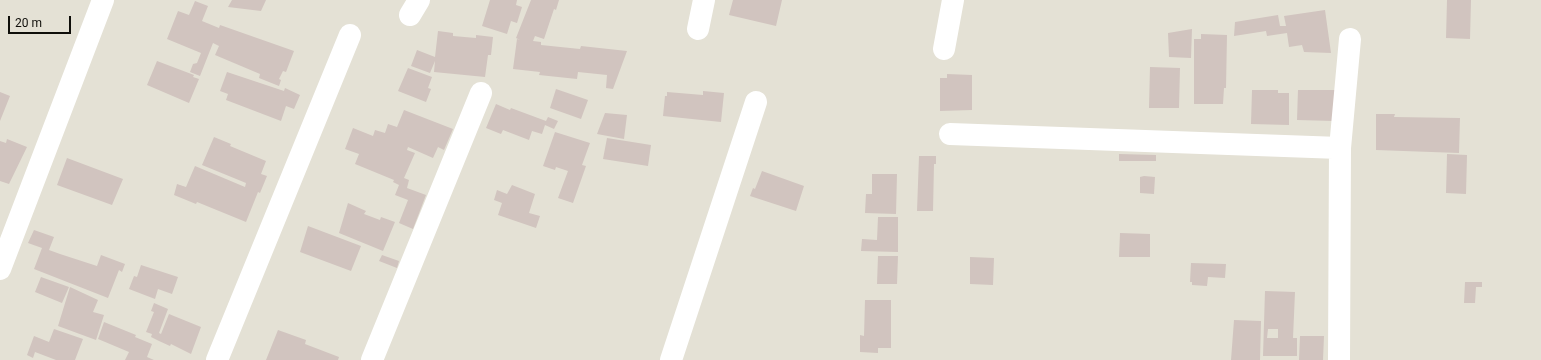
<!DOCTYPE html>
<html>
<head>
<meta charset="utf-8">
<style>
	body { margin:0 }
	#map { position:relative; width:1541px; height:360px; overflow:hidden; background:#e4e1d5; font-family:Roboto,sans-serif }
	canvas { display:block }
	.scale { position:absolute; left:8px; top:16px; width:63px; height:18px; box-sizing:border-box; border:2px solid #0f0e0a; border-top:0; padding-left:5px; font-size:12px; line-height:14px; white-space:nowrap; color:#0f0e0a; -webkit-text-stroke:3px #e4e1d5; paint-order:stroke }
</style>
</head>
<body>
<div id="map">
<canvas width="1541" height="360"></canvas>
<div class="scale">20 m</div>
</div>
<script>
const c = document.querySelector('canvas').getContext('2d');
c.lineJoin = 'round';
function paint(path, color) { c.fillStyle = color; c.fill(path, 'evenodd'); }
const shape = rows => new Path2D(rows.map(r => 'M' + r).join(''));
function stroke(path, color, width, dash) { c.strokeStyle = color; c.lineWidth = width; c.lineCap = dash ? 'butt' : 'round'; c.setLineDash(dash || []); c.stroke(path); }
paint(shape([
	[232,0,266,0,261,11,228,7],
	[490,0,517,0,516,5,522,7,517,23,511,21,507,34,482,26],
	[531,0,559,0,556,10,554,9,544,39,535,36,533,41,541,42,541,45,580,49,581,46,627,51,613,89,606,88,607,75,578,72,577,79,539,75,540,72,513,69,517,39,520,40,516,38],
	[733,0,782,0,776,26,729,15],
	[1447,0,1471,0,1470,39,1446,38],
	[195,1,208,6,202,21,219,28,220,25,294,51,286,72,283,71,279,79,281,80,279,86,259,78,260,74,215,55,219,46,213,43,200,76,190,72,193,64,197,63,201,53,167,39,178,11,189,15],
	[1325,10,1331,53,1304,52,1302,45,1289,47,1287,33,1267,36,1266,31,1234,36,1235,22,1278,15,1280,26,1286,26,1284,16],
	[1192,29,1191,58,1169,57,1168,33],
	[438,31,453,33,453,36,476,38,476,35,493,37,491,55,488,55,485,77,434,72,435,61,430,73,411,66,417,50,435,57],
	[1201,34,1227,35,1226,88,1224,88,1223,104,1194,104,1194,39,1201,39],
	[157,61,194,75,193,77,199,79,189,103,147,85],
	[1150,67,1180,68,1179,108,1149,108],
	[408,68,432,77,428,88,431,89,426,102,398,91],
	[227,72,284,91,285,88,300,95,294,109,286,106,281,121,226,100,228,94,220,91],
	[947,74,972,75,972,110,940,111,940,78,947,78],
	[556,89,588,100,581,119,550,108],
	[1252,90,1278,90,1278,93,1289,93,1289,125,1251,124],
	[1298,90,1338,90,1334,121,1297,120],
	[703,91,724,93,721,122,663,116,665,96,667,96,667,92,703,95],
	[0,92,10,96,0,121],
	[496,104,510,110,511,108,546,121,548,117,558,121,554,129,545,125,542,134,532,131,529,140,503,130,501,134,486,128],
	[404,110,453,129,444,150,438,147,433,158,408,147,407,150,415,153,404,178,409,180,407,188,426,195,413,229,399,223,408,200,395,195,399,185,393,182,394,180,355,164,359,154,345,149,353,128,373,136,375,130,385,133,388,124,397,127],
	[605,113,627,115,624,139,597,134],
	[1376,114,1395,114,1394,117,1460,118,1459,153,1376,150],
	[555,132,590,143,582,165,586,166,573,203,558,198,568,171,556,167,555,170,543,166],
	[214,137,231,144,230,146,266,161,261,174,267,176,260,193,258,192,246,222,197,202,196,204,174,195,177,184,186,187,195,166,245,187,246,183,202,165],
	[607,138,651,145,648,166,603,159],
	[7,139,27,147,9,184,0,181,0,141,6,143],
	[1119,154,1156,155,1156,161,1119,161],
	[1447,154,1467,155,1466,194,1446,193],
	[919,156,936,156,936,164,934,164,933,211,917,211],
	[67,158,123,179,112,205,57,185],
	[762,171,804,186,796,211,750,196,753,188,755,189],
	[872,174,897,174,896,214,865,213,866,194,872,194],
	[1144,176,1155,177,1154,194,1140,193,1140,177],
	[512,185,535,194,529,213,540,216,536,228,498,215,502,203,494,200,497,190,507,194],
	[348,203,366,211,364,214,380,220,381,217,395,222,383,251,339,233],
	[878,217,898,217,898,252,861,251,862,239,877,240],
	[308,226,361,246,351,271,300,252],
	[34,230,54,237,49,250,60,254,97,266,101,255,125,264,122,272,119,270,108,298,34,269,42,248,28,243],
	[1120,233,1150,234,1150,257,1119,257],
	[382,255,399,261,397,268,379,261],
	[878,256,898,256,897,284,877,284],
	[970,257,994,258,993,285,970,284],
	[1191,263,1226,264,1225,278,1208,277,1207,286,1192,285,1192,282,1190,282],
	[141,265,178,277,172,294,158,289,155,299,129,289,134,276,137,277],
	[41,277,69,287,62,303,35,292],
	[1465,282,1482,282,1482,287,1476,287,1475,303,1464,303],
	[70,287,98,300,93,312,104,315,96,340,58,326],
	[1265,291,1295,292,1293,338,1297,338,1297,356,1263,356],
	[1268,329,1278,329,1278,338,1267,338],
	[865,300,891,300,891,348,878,348,878,353,860,352,860,335,864,336],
	[154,303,168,309,159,333,161,334,169,314,201,327,191,354,171,344,170,346,159,341,151,337,152,334,146,332,154,312,151,311],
	[1234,320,1261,321,1260,360,1231,360],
	[104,322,136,335,135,337,152,344,147,357,154,360,125,360,129,352,98,339],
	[54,329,83,339,75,360,56,360,35,352,33,358,27,355,34,336,49,342],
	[278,330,306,340,305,344,339,357,338,360,266,360],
	[1300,336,1324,336,1323,360,1299,360]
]), '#d1c4bf');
stroke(shape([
	[410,15,419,0],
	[698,29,704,0],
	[944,49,953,0],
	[950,134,1340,148],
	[0,269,103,0],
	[217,360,350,35],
	[372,360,481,93],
	[671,360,756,102],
	[1339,360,1340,148,1350,39]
]), '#fff', 22);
</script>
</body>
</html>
